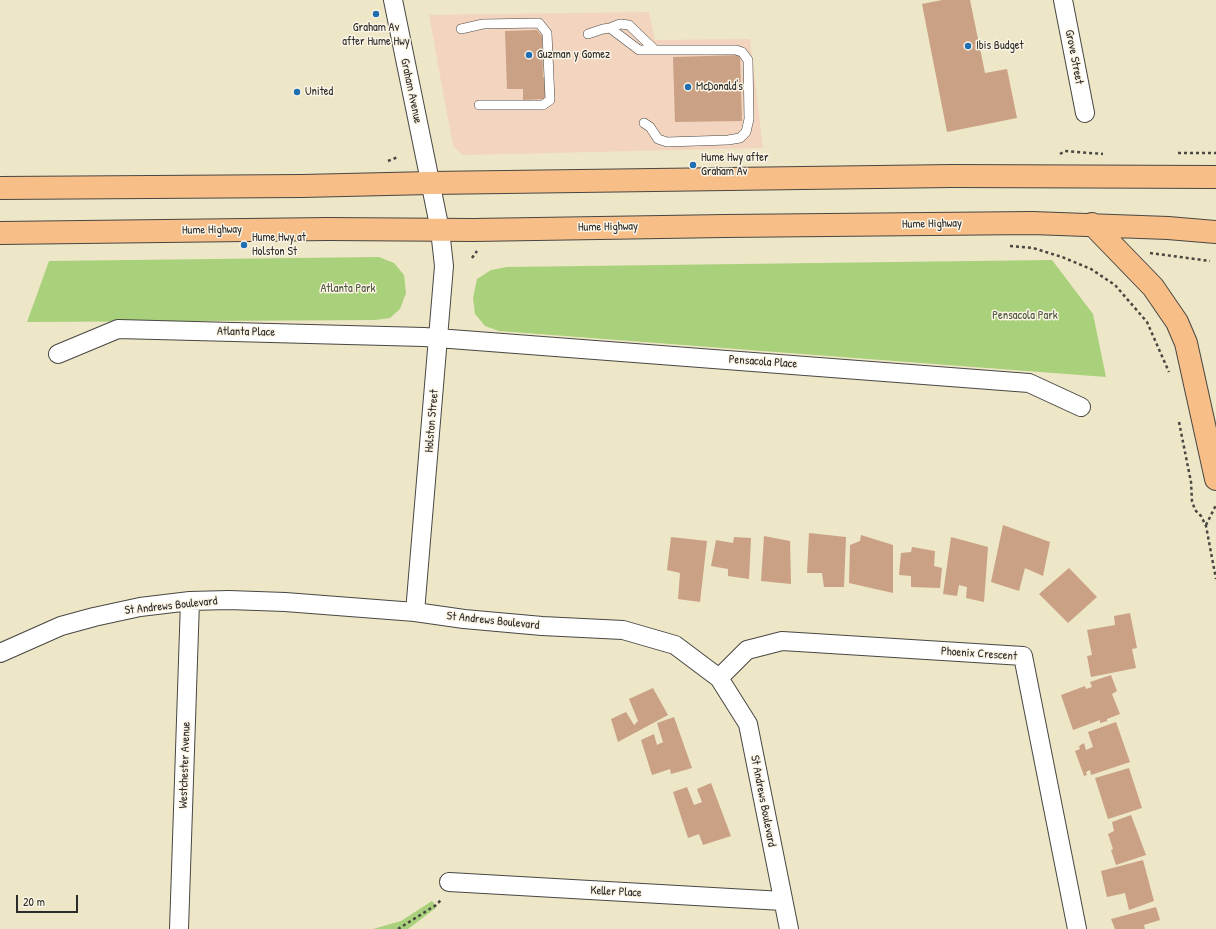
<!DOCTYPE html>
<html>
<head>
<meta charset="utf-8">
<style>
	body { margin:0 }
	#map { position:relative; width:1216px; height:929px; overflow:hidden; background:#ede6c7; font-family:"Patrick Hand",sans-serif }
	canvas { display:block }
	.scale { position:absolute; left:16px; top:895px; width:62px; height:18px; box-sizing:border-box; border:2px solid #2b2b2b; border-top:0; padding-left:5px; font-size:12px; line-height:14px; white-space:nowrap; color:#2b2b2b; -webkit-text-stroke:3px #fcf5e5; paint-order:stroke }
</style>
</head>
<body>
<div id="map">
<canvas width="1216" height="929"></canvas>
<div class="scale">20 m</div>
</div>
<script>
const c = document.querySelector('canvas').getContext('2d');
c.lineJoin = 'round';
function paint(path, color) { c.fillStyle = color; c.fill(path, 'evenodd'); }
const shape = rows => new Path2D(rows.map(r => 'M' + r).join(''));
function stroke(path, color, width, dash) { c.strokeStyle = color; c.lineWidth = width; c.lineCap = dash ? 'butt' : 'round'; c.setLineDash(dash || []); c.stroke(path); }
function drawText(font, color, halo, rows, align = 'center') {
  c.font = font + ' "Patrick Hand",sans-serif'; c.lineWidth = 3; c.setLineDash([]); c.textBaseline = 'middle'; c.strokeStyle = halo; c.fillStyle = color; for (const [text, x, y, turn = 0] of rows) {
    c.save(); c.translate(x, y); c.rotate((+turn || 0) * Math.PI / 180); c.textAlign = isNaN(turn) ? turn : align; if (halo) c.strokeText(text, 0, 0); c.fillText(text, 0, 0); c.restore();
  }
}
paint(shape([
	[649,12,655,40,750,39,763,148,463,155,453,146,429,15]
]), '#f3d4be');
paint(shape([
	[379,257,394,263,404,275,406,293,400,309,390,318,375,320,27,322,49,261],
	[1052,260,1093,314,1106,377,499,331,485,326,475,314,473,298,477,279,491,270,507,267],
	[432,901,437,907,408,929,373,929,401,921]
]), '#a9d07b');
paint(shape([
	[942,0,970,0,985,73,1007,69,1017,118,947,132,922,4],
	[537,30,542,36,543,77,546,77,546,99,523,100,523,89,507,89,505,31],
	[740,55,742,121,675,122,673,57],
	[1003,525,1050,542,1043,576,1025,568,1019,591,991,582],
	[809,533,846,537,844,587,824,587,822,573,807,573],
	[861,535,893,545,893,593,849,583,850,545,860,541],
	[764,536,790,541,791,584,761,581],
	[671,537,707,541,700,602,678,599,680,573,667,570],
	[734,537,751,538,749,579,728,576,728,569,711,566,716,540,733,543],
	[951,537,988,547,984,602,966,598,967,587,959,585,957,596,943,594],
	[912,547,935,551,934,566,942,568,940,588,911,587,911,576,899,575,901,553,911,552],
	[1069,568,1097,597,1068,623,1039,594],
	[1130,613,1137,648,1132,649,1136,668,1091,677,1087,656,1092,655,1087,630,1115,625,1114,616],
	[1111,675,1117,691,1112,694,1120,714,1107,719,1107,721,1100,723,1100,720,1073,730,1061,695,1085,686,1086,689,1092,687,1090,682],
	[653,688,668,715,618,742,611,719,626,712,634,725,638,721,629,699],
	[674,717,692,768,671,774,670,769,652,775,641,740,654,734,657,745,663,742,657,723],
	[1116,722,1130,762,1091,775,1090,770,1086,772,1087,775,1084,776,1075,751,1080,749,1079,746,1084,743,1086,750,1093,747,1088,732],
	[1129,768,1142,808,1108,819,1095,778],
	[711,783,731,836,703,845,699,834,688,838,673,792,687,787,694,805,702,802,697,789],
	[1131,815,1146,855,1116,865,1111,850,1113,849,1108,834,1114,831,1112,822],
	[1143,860,1154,901,1129,910,1125,893,1107,897,1101,871],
	[1156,907,1160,920,1144,925,1145,929,1115,929,1111,919]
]), '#caa185');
const lane = shape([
	[610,28,620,24,629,25,655,50],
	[461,29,483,24,539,23,547,33,550,100,543,105,479,105],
	[588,34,603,29,610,28,639,50,736,50,742,52,748,60,749,119,746,132,740,138,728,140,667,142,658,139,650,127,644,123]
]);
const street = shape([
	[393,0,440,230,444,266,415,612],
	[1063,0,1085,113],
	[58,354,118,329,424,337,1029,383,1081,407],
	[0,653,61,626,94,617,140,607,190,601,229,600,285,602,415,612,464,619,542,626,623,630,675,645,719,678,748,724,789,929],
	[719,678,747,650,782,641,1023,656,1077,929],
	[449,882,783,901],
	[179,929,190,601]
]);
const highway = shape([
	[0,188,302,186,430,183,952,176,1216,177],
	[1092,224,1153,287,1177,322,1186,343,1216,479],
	[0,233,328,229,473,230,725,226,1032,223,1168,228,1216,232]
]);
stroke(lane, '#484742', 10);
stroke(street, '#484742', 20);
stroke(highway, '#484742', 24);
stroke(shape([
	[1178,153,1216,153],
	[1060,154,1065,151,1103,154],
	[388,161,398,157],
	[1010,246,1033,248,1062,257,1091,269,1115,285,1147,322,1169,372],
	[1150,253,1210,261],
	[472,258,477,251],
	[1179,422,1191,482,1192,501,1195,510,1201,516,1206,526,1216,579],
	[1206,525,1216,505],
	[398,929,436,905,442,899]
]), '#484742', 2.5, [3, 3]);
stroke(lane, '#fff', 9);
stroke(street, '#fff', 18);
stroke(highway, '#f7be87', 22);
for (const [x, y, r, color] of [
	[376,14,4,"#1f6fb2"],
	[968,46,4,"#1f6fb2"],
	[529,55,4,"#1f6fb2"],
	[688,87,4,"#1f6fb2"],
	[297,92,4,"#1f6fb2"],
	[693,165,4,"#1f6fb2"],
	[244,245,4,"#1f6fb2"]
]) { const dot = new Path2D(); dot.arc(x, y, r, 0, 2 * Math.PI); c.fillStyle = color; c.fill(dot); stroke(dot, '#fcf5e5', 1.5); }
drawText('12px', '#2b2b2b', '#fcf5e5', [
	["Graham Av",376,28,"center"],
	["after Hume Hwy",376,42,"center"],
	["Ibis Budget",976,46],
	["Guzman y Gomez",537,55],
	["McDonald's",696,87],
	["United",305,92],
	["Hume Hwy after",701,158],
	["Graham Av",701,172],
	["Hume Hwy at",252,238],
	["Holston St",252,252]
], 'left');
drawText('12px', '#2b2b2b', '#fcf5e5', [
	["Grove Street",1074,57,79],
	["Graham Avenue",411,91,78],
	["Hume Highway",932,224,-1],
	["Hume Highway",608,227,-1],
	["Hume Highway",212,230,-1],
	["Atlanta Place",246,332,1],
	["Pensacola Place",763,362,4],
	["Holston Street",432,421,-85],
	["St Andrews Boulevard",171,606,-6],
	["St Andrews Boulevard",493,621,6],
	["Phoenix Crescent",979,654,4],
	["Westchester Avenue",185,765,-88],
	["St Andrews Boulevard",763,801,79],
	["Keller Place",616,892,3]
]);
drawText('12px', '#4a543f', '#fcf5e5', [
	["Atlanta Park",348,289],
	["Pensacola Park",1025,316]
]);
</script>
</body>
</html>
